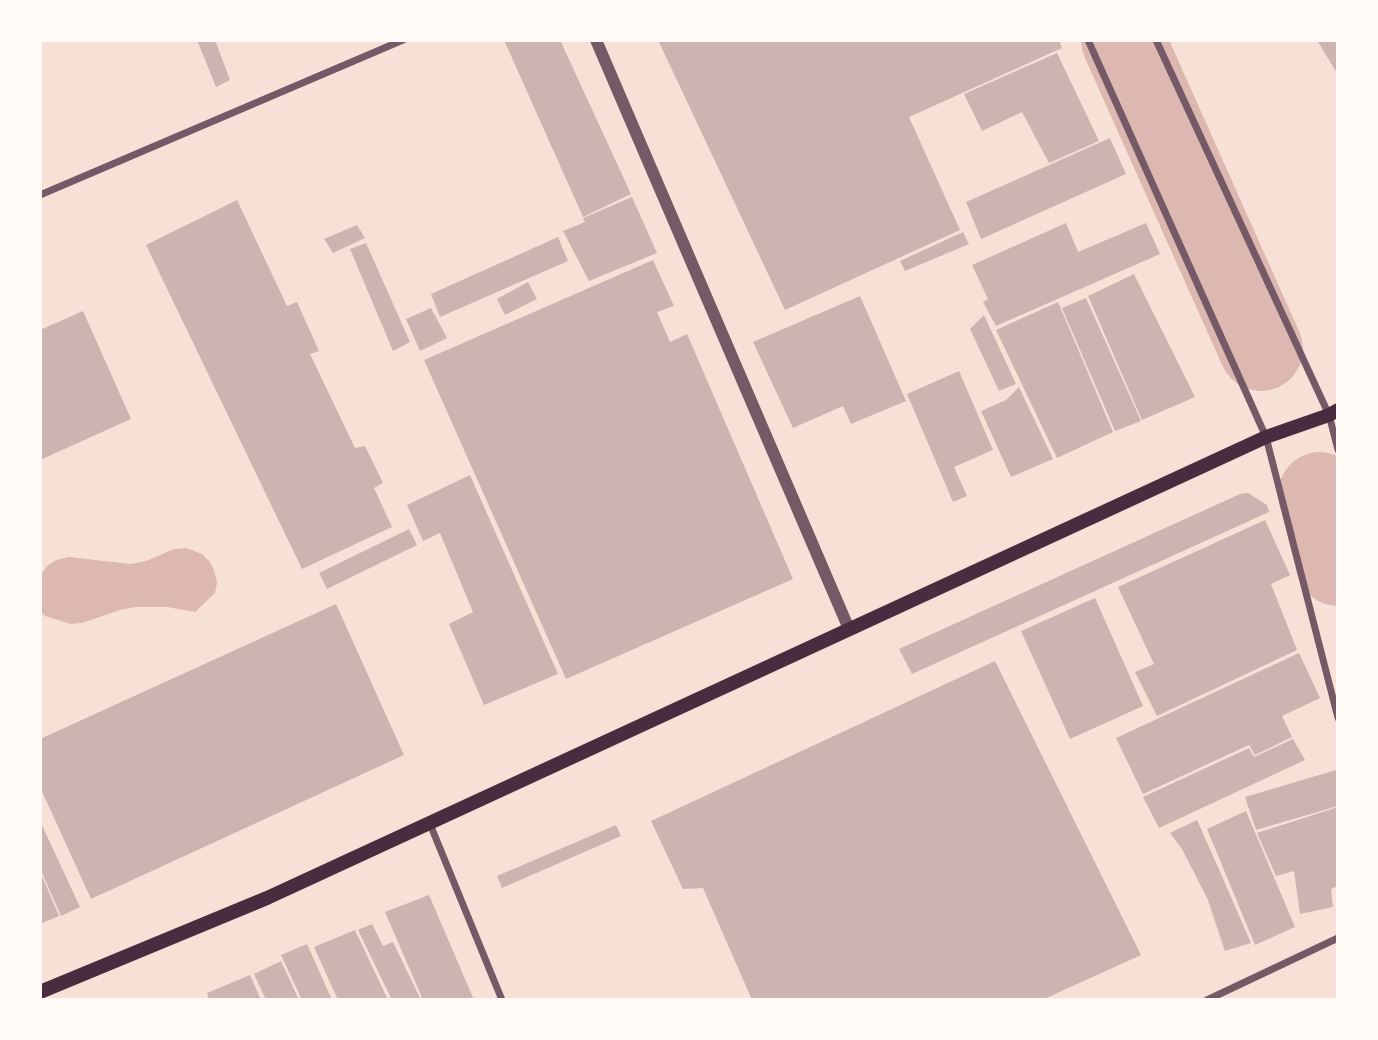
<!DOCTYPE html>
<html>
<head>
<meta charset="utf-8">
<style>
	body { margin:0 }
	#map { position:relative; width:1378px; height:1040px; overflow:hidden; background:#f7e1d7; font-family:"Nunito Sans",sans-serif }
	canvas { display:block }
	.frame { position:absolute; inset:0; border:42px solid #fffaf5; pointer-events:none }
</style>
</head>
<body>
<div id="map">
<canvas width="1378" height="1040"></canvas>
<div class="frame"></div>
</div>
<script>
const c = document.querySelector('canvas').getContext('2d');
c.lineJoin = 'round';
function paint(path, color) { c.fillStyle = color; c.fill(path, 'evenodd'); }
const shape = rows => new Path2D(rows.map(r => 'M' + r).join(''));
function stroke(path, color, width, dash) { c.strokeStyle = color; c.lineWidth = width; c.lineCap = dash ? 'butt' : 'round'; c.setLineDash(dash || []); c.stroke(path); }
paint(shape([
	[186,548,202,554,210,562,214,570,217,583,215,593,195,612,167,607,135,607,120,610,82,623,71,624,45,616,40,611,40,576,47,566,56,560,69,557,131,564,146,561,174,549]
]), '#dcb8b0');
stroke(shape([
	[1123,40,1261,349],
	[1320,494,1338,564]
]), '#dcb8b0', 84);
paint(shape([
	[197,40,215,40,230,80,216,87],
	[504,40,560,40,631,194,583,217],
	[658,40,1059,40,1062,48,909,117,960,230,785,310],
	[1317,40,1338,40,1338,75],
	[1057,53,1099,141,1049,163,1022,112,982,131,964,94],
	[1110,138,1126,174,981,239,966,202],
	[632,197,657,253,589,281,563,231,585,222,583,218],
	[237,200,287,306,297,302,319,351,310,354,355,448,365,446,383,483,374,488,392,527,302,569,146,245],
	[1066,223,1078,252,1146,223,1160,254,996,326,983,302,988,299,972,265],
	[357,225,365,238,333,253,324,239],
	[963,232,969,244,905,271,900,261],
	[558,237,568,261,440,317,431,294],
	[366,243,410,342,393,351,350,249],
	[653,260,674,306,657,312,670,342,687,334,793,579,566,679,424,360],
	[1134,274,1195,397,1142,420,1088,296],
	[528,282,537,299,505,315,497,299],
	[860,296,906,401,851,424,843,406,793,428,753,342],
	[1086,298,1141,421,1115,431,1062,308],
	[1058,302,1113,432,1057,458,996,330],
	[431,308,447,338,420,351,406,319],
	[83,311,131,419,40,460,40,330],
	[984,315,1016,384,999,391,970,329],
	[959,371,993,450,954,467,967,496,953,502,907,394],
	[1019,387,1053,459,1011,477,981,411,1006,400],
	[470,475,558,674,484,705,449,624,473,612,440,533,423,541,407,505],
	[1248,493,1267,505,1269,512,912,674,899,649,1240,494],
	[1265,520,1290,575,1271,584,1297,650,1157,716,1135,672,1154,664,1118,587],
	[409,529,417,545,327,589,319,573],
	[1095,598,1143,706,1070,739,1021,631],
	[336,604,404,755,91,899,40,787,40,739],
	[1299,653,1320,698,1282,716,1292,737,1255,755,1249,745,1143,794,1116,738],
	[995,661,1141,955,1042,1000,752,1000,703,888,683,889,651,821],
	[1293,739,1305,760,1159,828,1143,797,1249,748,1254,757],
	[1336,770,1338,806,1256,830,1245,797],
	[1338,807,1338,886,1331,889,1333,907,1300,914,1294,871,1276,876,1257,833],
	[1246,811,1295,927,1255,945,1207,829],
	[1197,820,1221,874,1251,943,1225,951,1208,900,1182,849,1170,833],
	[40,821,80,907,61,916,40,868],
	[616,825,621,836,502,888,497,876],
	[40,871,59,916,40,924],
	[429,895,474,1000,423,1000,385,912],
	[372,924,383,946,393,942,421,1000,392,1000,358,930],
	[355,930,388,1000,338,1000,314,947],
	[307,944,332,1000,302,1000,281,955],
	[281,961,299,1000,266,1000,254,974],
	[250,975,261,1000,209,1000,207,993]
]), '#ccb4b1');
stroke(shape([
	[1088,40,1266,437,1338,718],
	[1156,40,1329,415,1338,450],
	[40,195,403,40],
	[430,824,502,1000],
	[1207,1000,1338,938]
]), '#755966', 7);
stroke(shape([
	[596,40,849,629]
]), '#755966', 12);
stroke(shape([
	[40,992,267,898,1266,437,1329,415,1338,410]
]), '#4a2c40', 14);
</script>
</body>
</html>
